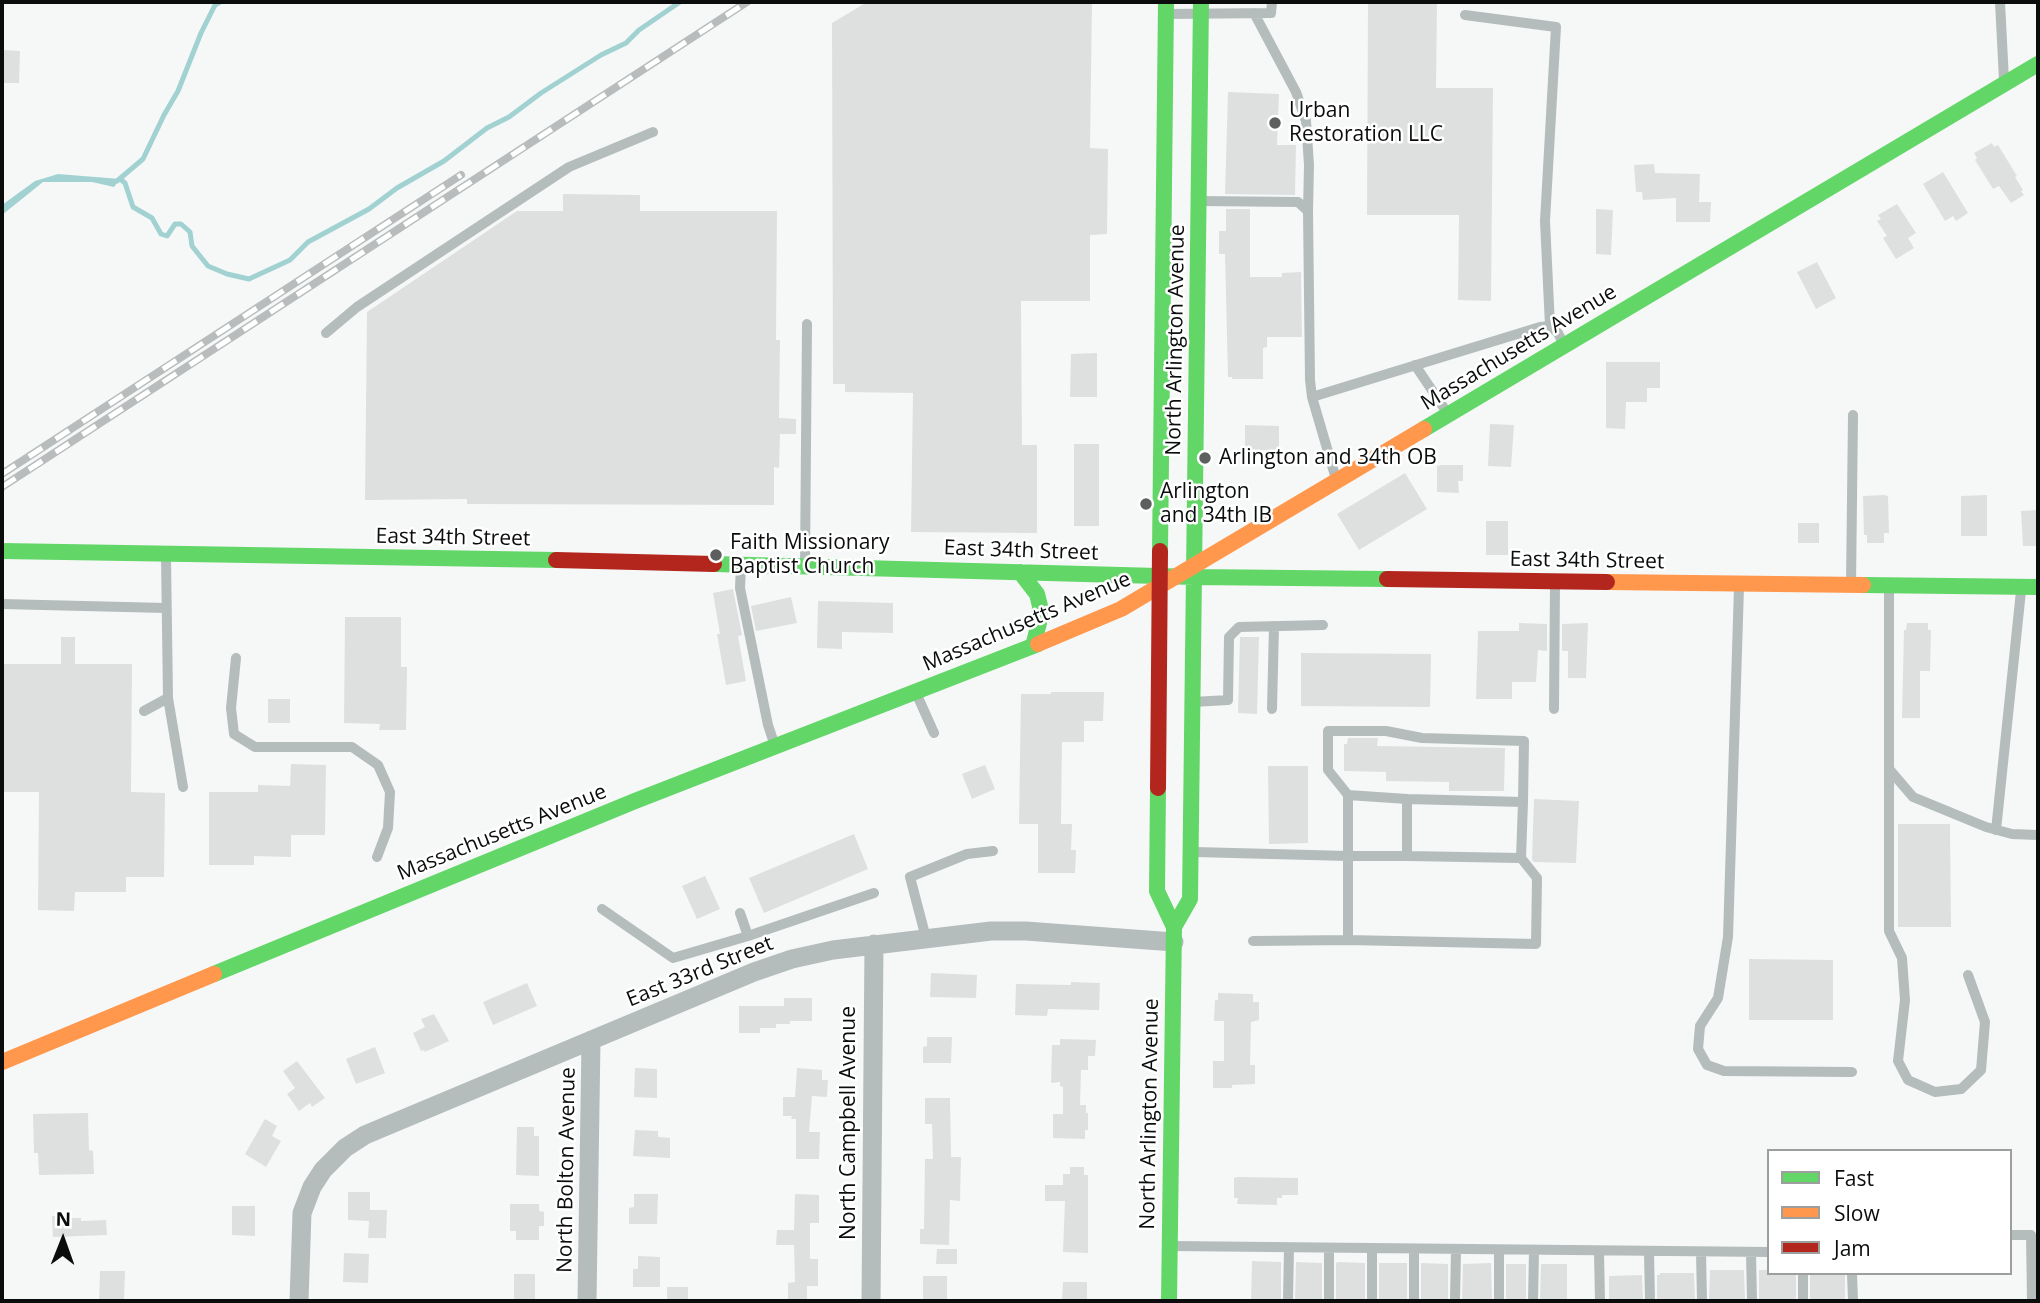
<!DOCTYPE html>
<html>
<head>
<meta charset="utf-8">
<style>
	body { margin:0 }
	#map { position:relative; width:2040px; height:1303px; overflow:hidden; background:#f6f8f8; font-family:"Open Sans",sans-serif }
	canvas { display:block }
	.frame { position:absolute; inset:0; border:4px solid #0b0c0c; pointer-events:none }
	.legend { position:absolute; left:1767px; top:1149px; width:245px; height:126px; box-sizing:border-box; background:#fff; border:2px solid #9d9e9e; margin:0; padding:9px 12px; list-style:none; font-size:21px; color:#0b0c0c }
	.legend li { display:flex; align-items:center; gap:14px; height:35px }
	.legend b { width:35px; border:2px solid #9d9e9e }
	.north { position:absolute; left:28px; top:1205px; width:70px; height:70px; -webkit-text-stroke:5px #fff; paint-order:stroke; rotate:1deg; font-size:19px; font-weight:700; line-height:28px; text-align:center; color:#0b0c0c }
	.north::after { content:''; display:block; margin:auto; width:24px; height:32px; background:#0b0c0c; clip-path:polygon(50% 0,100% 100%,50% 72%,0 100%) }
</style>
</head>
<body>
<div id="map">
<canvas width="2040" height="1303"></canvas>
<div class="frame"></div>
<ul class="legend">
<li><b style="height:9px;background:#63d668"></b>Fast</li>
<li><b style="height:9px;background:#ff974d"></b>Slow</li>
<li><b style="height:9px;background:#b3261e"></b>Jam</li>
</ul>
<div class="north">N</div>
</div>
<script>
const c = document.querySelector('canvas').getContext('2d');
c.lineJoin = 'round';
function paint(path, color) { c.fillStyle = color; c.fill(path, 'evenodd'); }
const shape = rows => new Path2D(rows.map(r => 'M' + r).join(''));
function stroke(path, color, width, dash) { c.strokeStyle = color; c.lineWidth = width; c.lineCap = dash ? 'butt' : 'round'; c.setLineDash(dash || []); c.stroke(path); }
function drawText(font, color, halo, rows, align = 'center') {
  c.font = font + ' "Open Sans",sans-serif'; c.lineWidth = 5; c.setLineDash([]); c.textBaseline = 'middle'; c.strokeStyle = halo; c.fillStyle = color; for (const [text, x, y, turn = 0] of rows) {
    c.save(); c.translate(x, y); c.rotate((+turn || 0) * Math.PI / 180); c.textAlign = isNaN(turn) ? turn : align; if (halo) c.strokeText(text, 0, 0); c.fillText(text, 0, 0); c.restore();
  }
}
paint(shape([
	[58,174,120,179,114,187,92,182,43,182,2,215,2,205,35,181]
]), '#a1d2d1');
stroke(shape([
	[120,179,125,183,133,207,152,218,161,234,167,236,175,224,181,224,190,232,192,246,208,266,227,274,249,279,290,260,308,242,369,209,397,188,444,161,487,128,509,117,541,93,601,55,626,43,639,30,680,2],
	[117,181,143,159,164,115,178,91,201,33,215,5,220,2]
]), '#a1d2d1', 5);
paint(shape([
	[867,2,1092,2,1090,148,1108,149,1107,234,1090,235,1090,301,1021,301,1022,445,1037,445,1037,533,911,532,913,393,845,392,845,384,833,384,832,23],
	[1368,2,1437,2,1436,88,1493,88,1491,301,1458,300,1459,215,1367,215],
	[2,50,20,51,19,83,2,83],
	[1228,92,1279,94,1277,145,1296,145,1295,195,1225,194],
	[1992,143,1994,147,1998,145,2017,176,2015,177,2023,190,2021,191,2024,195,2011,203,1999,186,1993,189,1975,160,1977,158,1974,153],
	[1654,164,1655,173,1700,174,1699,202,1711,202,1710,222,1676,222,1676,198,1643,200,1642,192,1636,192,1634,165],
	[1943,172,1968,213,1956,221,1953,216,1945,221,1923,184],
	[563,194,640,195,640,211,777,211,776,340,780,340,779,418,796,419,796,434,780,434,779,468,774,467,774,505,467,504,467,499,365,500,367,312,517,211,563,211],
	[1897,204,1916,233,1908,238,1914,248,1896,259,1883,238,1887,236,1877,221,1881,219,1878,215],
	[1226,209,1250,209,1250,277,1282,277,1282,273,1301,272,1302,337,1267,337,1267,347,1263,348,1263,379,1232,379,1232,377,1228,377,1225,254,1219,254,1219,231,1226,231],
	[1596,209,1613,210,1611,255,1596,254],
	[1817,262,1836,298,1816,309,1797,272],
	[1097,353,1097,397,1070,397,1071,354],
	[1606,362,1660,362,1660,388,1647,388,1647,402,1626,402,1625,429,1606,428],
	[1490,424,1514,425,1511,467,1488,466],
	[1245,425,1279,426,1279,450,1259,450,1259,453,1245,452],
	[1074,444,1099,444,1099,526,1074,526],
	[1442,465,1463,465,1463,481,1458,481,1459,493,1437,492,1437,466],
	[1405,473,1427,509,1359,550,1337,514],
	[1884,495,1888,496,1889,533,1884,533,1884,543,1867,543,1867,535,1864,535,1863,496],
	[1987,495,1987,536,1961,536,1961,496],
	[2038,510,2038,546,2023,546,2021,511],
	[1486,521,1508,521,1508,555,1486,555],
	[1798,523,1819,523,1819,543,1798,543],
	[733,589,742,635,738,636,746,681,726,685,717,634,720,634,713,593],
	[791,597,797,623,756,631,751,606],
	[818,601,893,603,893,633,842,632,842,649,817,648],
	[345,617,401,617,401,667,407,667,406,730,379,730,380,724,344,723],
	[1519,623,1547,624,1547,651,1538,650,1536,682,1512,682,1512,699,1476,699,1478,631,1519,631],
	[1588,623,1586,678,1568,678,1568,651,1562,651,1562,624],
	[1907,623,1928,623,1928,630,1931,630,1930,671,1920,671,1920,718,1902,718,1904,630,1906,630],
	[61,637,75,637,75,664,132,664,131,792,165,793,164,877,126,877,126,892,75,892,74,911,38,910,39,792,2,792,2,664,61,664],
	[1240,637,1259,637,1257,714,1238,713],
	[1301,653,1431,654,1430,707,1301,706],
	[1051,692,1104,692,1103,721,1084,721,1084,742,1062,742,1061,824,1072,824,1071,850,1076,850,1075,873,1038,873,1038,824,1019,824,1021,694,1051,694],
	[268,699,290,699,290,723,268,723],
	[1348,738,1378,738,1377,746,1505,748,1504,791,1449,791,1449,782,1386,781,1386,772,1344,771,1344,744,1347,744],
	[291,764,326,765,325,835,291,835,291,857,254,856,254,865,209,865,209,792,258,792,258,785,290,786],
	[985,765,995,789,972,799,962,774],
	[1268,766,1308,766,1308,843,1269,844],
	[1534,799,1579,801,1576,863,1534,862,1532,860],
	[1898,824,1950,824,1951,927,1898,927],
	[854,834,868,869,764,913,749,878],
	[705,876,720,909,697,919,682,886],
	[1749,959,1833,960,1833,1020,1749,1020],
	[931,973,977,975,976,998,930,997],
	[1071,982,1100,983,1099,1010,1048,1009,1047,1016,1015,1015,1016,984,1071,985],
	[527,983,537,1006,493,1025,483,1002],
	[1218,993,1253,994,1253,1002,1259,1002,1259,1020,1251,1022,1250,1065,1255,1065,1255,1084,1232,1085,1232,1088,1213,1088,1213,1061,1224,1061,1224,1021,1214,1021,1215,1000,1218,1000],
	[784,998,812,998,812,1021,790,1021,790,1024,776,1024,776,1028,760,1028,760,1033,739,1033,739,1006,784,1006],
	[434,1014,449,1041,425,1052,424,1050,421,1051,413,1033,425,1027,421,1019],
	[927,1037,952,1037,951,1063,923,1063,923,1047,927,1046],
	[1060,1039,1096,1040,1095,1056,1088,1056,1088,1070,1081,1070,1080,1105,1086,1105,1086,1113,1088,1113,1088,1130,1085,1130,1085,1139,1053,1138,1053,1114,1063,1114,1063,1087,1060,1086,1060,1082,1051,1083,1052,1045,1060,1045],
	[375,1047,385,1073,356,1084,346,1059],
	[297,1061,325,1098,312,1107,310,1103,299,1111,287,1094,295,1088,283,1071],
	[635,1068,657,1069,657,1098,634,1097],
	[797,1068,822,1070,822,1080,828,1080,827,1097,812,1096,809,1132,820,1132,819,1159,796,1159,796,1119,791,1119,792,1116,783,1116,783,1097,795,1097],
	[925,1098,950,1098,951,1157,961,1157,960,1201,950,1200,949,1245,920,1244,920,1229,924,1229,925,1159,933,1159,932,1124,925,1124],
	[88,1113,89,1150,93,1151,94,1174,39,1175,38,1153,34,1153,33,1114],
	[265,1119,277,1126,272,1136,281,1141,266,1167,245,1154],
	[517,1127,534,1127,534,1136,539,1136,539,1176,516,1175],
	[635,1130,658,1131,658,1137,670,1138,670,1158,633,1156],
	[1070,1167,1084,1167,1084,1175,1088,1175,1088,1253,1063,1252,1065,1201,1045,1201,1045,1185,1063,1185,1063,1174,1070,1174],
	[1238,1177,1298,1178,1298,1195,1282,1195,1282,1198,1277,1198,1277,1205,1237,1204,1238,1198,1234,1198,1234,1178],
	[348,1192,370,1192,370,1210,387,1210,386,1238,368,1238,369,1221,348,1220],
	[634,1194,658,1194,657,1224,629,1224,629,1208,634,1207],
	[795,1194,819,1195,819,1223,810,1223,810,1259,818,1259,818,1286,807,1286,807,1301,788,1301,788,1283,795,1282,794,1245,776,1245,777,1230,794,1230],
	[510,1204,539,1204,539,1211,544,1212,544,1226,539,1226,539,1240,516,1240,516,1231,510,1231],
	[232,1206,255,1206,255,1236,232,1235],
	[52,1216,71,1216,71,1218,81,1218,81,1221,106,1220,107,1235,53,1237],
	[937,1249,957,1249,957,1264,936,1264],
	[344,1253,369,1254,368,1283,343,1282],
	[638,1256,660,1257,660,1287,633,1287,633,1269,638,1269],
	[1252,1261,1281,1262,1281,1301,1251,1301],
	[1296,1262,1322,1263,1322,1301,1295,1301],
	[1339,1262,1365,1263,1365,1301,1336,1301,1336,1263],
	[1379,1263,1407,1263,1407,1301,1379,1301],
	[1421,1263,1448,1264,1448,1301,1421,1301],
	[1491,1263,1492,1301,1462,1301,1463,1264],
	[1506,1264,1526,1264,1526,1301,1506,1301],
	[1541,1264,1567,1264,1567,1301,1540,1301],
	[1710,1270,1744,1270,1745,1301,1709,1301],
	[1759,1270,1769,1270,1769,1273,1796,1273,1796,1301,1759,1301],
	[100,1271,125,1271,124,1301,99,1301],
	[1660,1273,1694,1273,1695,1301,1657,1301,1657,1275,1660,1275],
	[1810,1273,1845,1273,1845,1301,1810,1301],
	[514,1274,535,1274,535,1301,514,1301],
	[1642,1275,1643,1301,1609,1301,1609,1276],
	[923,1276,947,1276,947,1301,923,1301],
	[1063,1282,1087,1282,1087,1301,1062,1301],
	[667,1287,688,1287,688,1301,667,1301]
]), '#dee0e0');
stroke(shape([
	[2000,2,2004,80],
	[1254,13,1296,92,1306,121,1309,165,1308,211],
	[1167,14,1271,13,1272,2],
	[1465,15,1556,27,1545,221,1550,326],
	[1199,201,1298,202,1308,211,1310,380,1312,397,1336,479],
	[326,333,357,307,569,167,653,132],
	[1415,365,1446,411],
	[1312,397,1540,327,1550,326,1558,333,1564,345],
	[805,565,807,324],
	[741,566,740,588,768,725,774,743],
	[1851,584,1853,415],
	[1889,586,1889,931,1902,958,1905,1000,1898,1061,1908,1080,1935,1092,1961,1089,1981,1070,1985,1022,1968,975],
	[1739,587,1728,937,1718,998,1700,1026,1698,1049,1707,1065,1724,1071,1852,1072],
	[2,604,166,608],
	[236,658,231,708,234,734,255,747,352,747,378,765,390,792,388,828,377,857],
	[917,695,934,733],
	[168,698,183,787],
	[1193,702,1228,700,1229,637,1239,627,1323,625],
	[1272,709,1274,626],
	[1554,709,1555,582],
	[144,711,168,698,166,558],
	[1889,769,1913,797,1986,827,2012,834,2038,835],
	[1348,795,1328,770,1328,731,1386,731,1422,738,1524,741,1523,802],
	[1407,799,1523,802,1521,858],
	[1996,830,2021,591],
	[1195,852,1348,856,1348,795,1407,799,1407,856,1348,856,1348,940,1253,941],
	[602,909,673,958,748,936],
	[740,913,748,936,874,893],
	[926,938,910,877,967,854,993,851],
	[1348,940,1536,944,1537,878,1521,858,1407,856],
	[2010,1235,2031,1235,2032,1301],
	[1171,1246,1769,1252],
	[1499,1251,1499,1301],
	[1599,1252,1600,1301],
	[1649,1252,1650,1301],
	[1701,1252,1702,1301],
	[1751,1252,1752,1301],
	[1803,1273,1803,1301],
	[1852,1273,1853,1301],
	[1288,1301,1289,1248],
	[1329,1301,1329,1248],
	[1372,1301,1372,1249],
	[1414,1301,1414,1249],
	[1455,1301,1456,1250],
	[1533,1301,1534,1251]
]), '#b4bcbc', 10);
stroke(shape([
	[299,1301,302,1213,312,1187,323,1170,345,1148,365,1135,754,972,792,959,833,950,991,931,1026,931,1174,942],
	[587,1301,591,1040],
	[871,1301,874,944]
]), '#b4bcbc', 19);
stroke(shape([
	[1424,429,2038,64],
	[2,551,556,560],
	[1160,551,1166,2],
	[714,564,1195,577,1387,579],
	[1020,572,1037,594,1040,606,1039,623,1033,646],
	[1863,585,2038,587],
	[1158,788,1157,891,1174,927,1169,1301],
	[1174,927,1190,899,1201,2],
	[214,974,635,801,1038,644]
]), '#63d668', 16);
stroke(shape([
	[1607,582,1863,585],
	[1038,644,1121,609,1424,429],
	[2,1062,214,974]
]), '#ff974d', 16);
stroke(shape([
	[556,560,714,564],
	[1387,579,1607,582],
	[1158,788,1160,551]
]), '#b3261e', 16);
const rail = shape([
	[2,474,461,175],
	[2,487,747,2]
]);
stroke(rail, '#b9bcbc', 8);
stroke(rail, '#fff', 5, [16]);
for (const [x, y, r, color] of [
	[1275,123,7,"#5d5f5f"],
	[1205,458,7,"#5d5f5f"],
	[1146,504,7,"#5d5f5f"],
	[716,555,7,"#5d5f5f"]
]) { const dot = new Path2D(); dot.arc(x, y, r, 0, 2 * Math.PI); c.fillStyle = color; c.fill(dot); stroke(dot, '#fff', 2.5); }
drawText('21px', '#0b0c0c', '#fff', [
	["Urban",1289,111],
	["Restoration LLC",1289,135],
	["Arlington and 34th OB",1219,458],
	["Arlington",1160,492],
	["and 34th IB",1160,516],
	["Faith Missionary",730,543],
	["Baptist Church",730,567]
], 'left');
drawText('21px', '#0b0c0c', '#fff', [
	["North Arlington Avenue",1176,340,-89],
	["Massachusetts Avenue",1519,348,-31],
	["East 34th Street",453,538,1],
	["East 34th Street",1021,551,2],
	["East 34th Street",1587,561,1],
	["Massachusetts Avenue",1027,622,-23],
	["Massachusetts Avenue",502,833,-22],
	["East 33rd Street",700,972,-22],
	["North Arlington Avenue",1150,1114,-89],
	["North Campbell Avenue",849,1123,-90],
	["North Bolton Avenue",567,1170,-89]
]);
</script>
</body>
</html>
